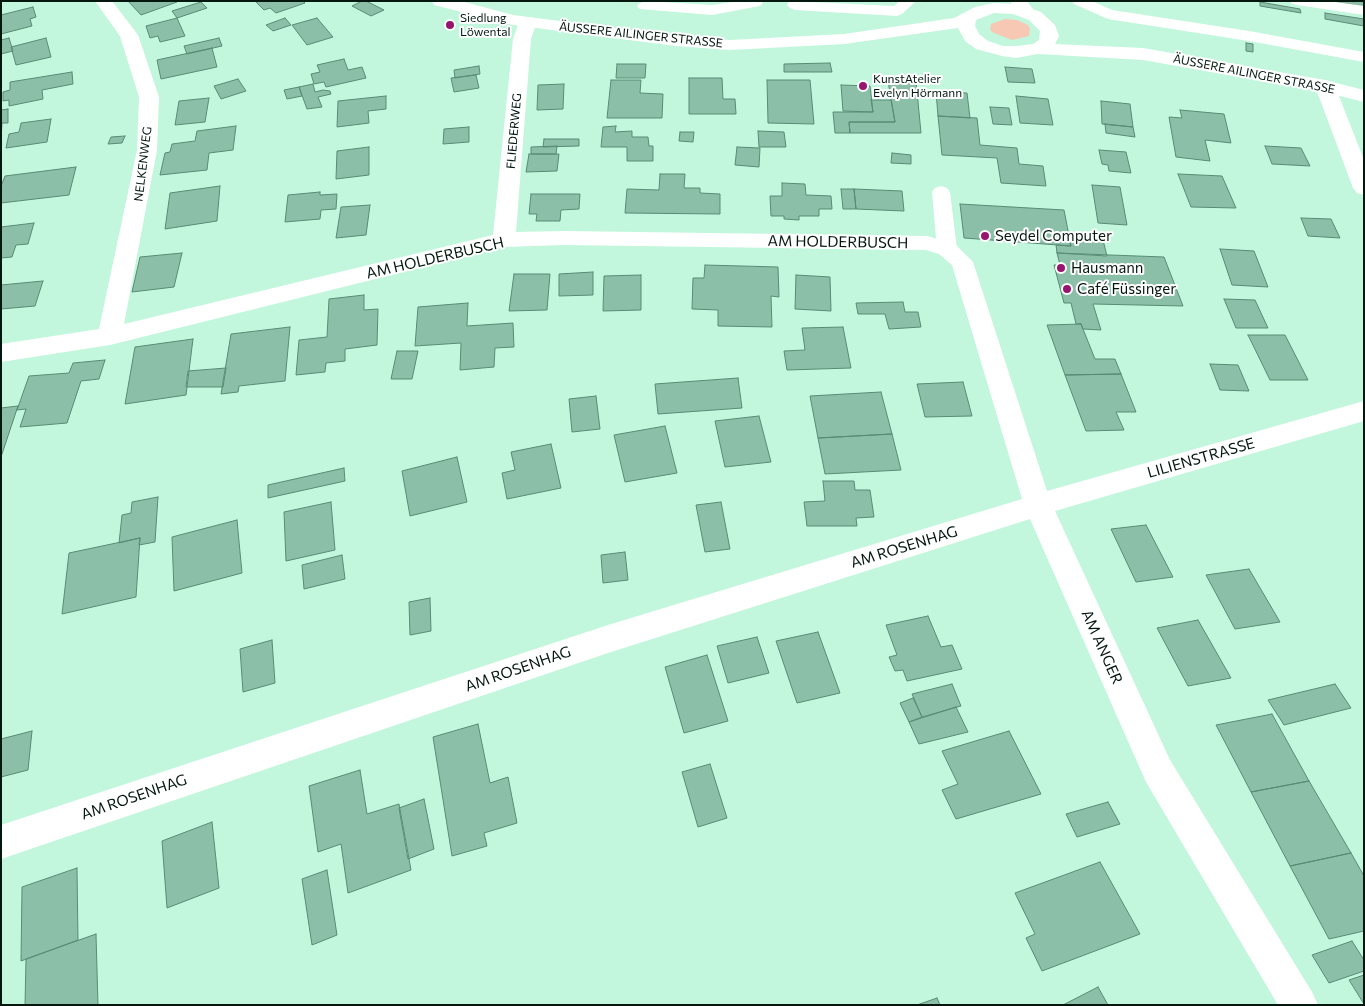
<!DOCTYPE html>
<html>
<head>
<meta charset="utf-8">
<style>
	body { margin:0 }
	#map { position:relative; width:1365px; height:1006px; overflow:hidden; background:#c2f7dd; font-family:Commissioner,sans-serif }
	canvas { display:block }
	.frame { position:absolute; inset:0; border:2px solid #03170f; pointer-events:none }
</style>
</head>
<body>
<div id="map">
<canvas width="1365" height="1006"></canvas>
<div class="frame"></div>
</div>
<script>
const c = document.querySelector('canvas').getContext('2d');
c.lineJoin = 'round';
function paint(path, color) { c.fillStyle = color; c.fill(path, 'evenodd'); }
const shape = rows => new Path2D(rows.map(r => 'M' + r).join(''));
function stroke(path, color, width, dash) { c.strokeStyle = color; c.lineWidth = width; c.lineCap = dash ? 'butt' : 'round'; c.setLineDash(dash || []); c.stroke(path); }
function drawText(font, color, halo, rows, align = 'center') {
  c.font = font + ' Commissioner,sans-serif'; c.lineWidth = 4; c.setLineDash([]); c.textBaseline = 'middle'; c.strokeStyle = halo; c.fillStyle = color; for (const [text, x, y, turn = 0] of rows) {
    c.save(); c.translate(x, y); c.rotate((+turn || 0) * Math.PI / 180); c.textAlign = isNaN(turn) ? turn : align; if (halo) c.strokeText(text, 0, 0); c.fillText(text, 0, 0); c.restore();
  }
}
paint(shape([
	[1005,19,1017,20,1028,25,1030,29,1029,36,1012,40,994,33,990,30,991,24]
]), '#f7c8b4');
const building = shape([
	[128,1,176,1,177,2,141,15,128,1],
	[255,1,303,1,305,3,276,13,270,8,264,10,255,1],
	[362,1,366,1,384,10,371,16,352,6,362,1],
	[1328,1,1364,1,1364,7,1328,1],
	[201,2,207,8,177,18,172,11,201,2],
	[1260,2,1300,9,1301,13,1260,6,1260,2],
	[33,7,36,17,30,19,32,26,1,34,1,15,33,7],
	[1325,13,1364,19,1364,26,1325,19,1325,13],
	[177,18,185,36,160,42,158,36,150,38,146,26,177,18],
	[285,18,291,25,273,31,266,25,285,18],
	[317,18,333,37,307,45,292,25,317,18],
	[9,38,13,51,1,54,1,40,9,38],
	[46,38,51,57,16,65,11,47,46,38],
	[219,38,222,46,187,54,184,46,219,38],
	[1246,43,1253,44,1253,52,1246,51,1246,43],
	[212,48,217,67,161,79,157,60,212,48],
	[344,59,348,70,362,67,366,78,326,87,324,82,314,84,311,74,320,72,317,65,344,59],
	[830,63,832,72,784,72,784,64,830,63],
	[617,64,646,64,645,78,616,78,617,64],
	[479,66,480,74,455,78,454,70,479,66],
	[1005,67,1032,69,1035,83,1008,82,1005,67],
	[72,72,73,84,42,90,43,99,9,106,9,100,3,101,3,92,10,90,10,82,72,72],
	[476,75,479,88,454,92,451,78,476,75],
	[689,78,722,78,723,99,735,99,736,114,689,114,689,78],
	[238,79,246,91,221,99,214,86,238,79],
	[611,80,641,80,640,93,663,94,662,118,607,118,611,80],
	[767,80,810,80,814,124,768,123,767,80],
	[888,81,916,81,921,133,850,133,849,122,895,122,888,81],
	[313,84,315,92,323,90,330,91,331,94,318,97,322,107,307,109,299,87,313,84],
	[564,84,563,109,537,110,538,85,564,84],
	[841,85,870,86,873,112,843,111,841,85],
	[299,87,302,96,287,99,284,90,299,87],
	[936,92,967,93,970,118,938,116,936,92],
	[386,96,386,109,368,111,369,123,337,127,338,101,386,96],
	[1016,96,1048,99,1053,125,1020,123,1016,96],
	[209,98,205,122,175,125,179,101,209,98],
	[871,100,891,100,895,122,849,122,850,133,835,133,833,112,873,112,871,100],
	[1101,101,1130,104,1133,127,1102,124,1101,101],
	[990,107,1009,108,1012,125,993,124,990,107],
	[8,109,8,123,2,123,1,139,1,110,8,109],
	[1180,110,1224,114,1231,143,1205,140,1210,161,1176,157,1169,117,1182,118,1180,110],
	[938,116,977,118,980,145,1017,148,1019,164,1043,166,1046,186,1001,183,997,158,942,155,938,116],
	[51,119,47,142,6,148,9,134,19,132,21,123,51,119],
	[1105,124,1133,127,1135,137,1106,133,1105,124],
	[236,126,233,150,209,153,207,170,160,175,165,153,170,152,172,144,195,141,197,131,236,126],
	[616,126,615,132,632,131,632,137,648,137,649,146,653,146,653,161,627,161,627,147,601,147,603,127,616,126],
	[469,127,469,142,443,144,444,129,469,127],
	[758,131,784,132,786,147,759,147,758,131],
	[680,132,694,132,693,142,679,141,680,132],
	[125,136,122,143,108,144,111,137,125,136],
	[544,139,579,139,579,146,543,147,544,139],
	[557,146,556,154,531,154,531,147,557,146],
	[1265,146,1301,148,1310,166,1272,164,1265,146],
	[369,147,369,175,336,179,337,151,369,147],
	[737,147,760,148,759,167,735,165,737,147],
	[1099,150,1126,152,1131,173,1109,171,1108,165,1102,164,1099,150],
	[892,153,911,155,911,164,891,163,892,153],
	[529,154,559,154,557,171,526,172,529,154],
	[76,167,69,195,1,203,1,186,5,176,76,167],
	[660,174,685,174,684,188,700,188,700,193,720,194,720,214,625,213,627,189,659,190,660,174],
	[1178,174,1222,176,1236,208,1191,207,1178,174],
	[782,183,805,184,806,195,831,196,832,209,819,209,819,216,799,216,799,220,784,219,784,216,771,216,770,196,782,196,782,183],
	[1092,185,1120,187,1127,225,1098,223,1092,185],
	[220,186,217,221,165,229,170,193,220,186],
	[841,189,854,189,856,209,843,209,841,189],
	[854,189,902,191,904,211,856,209,854,189],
	[320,192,320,195,337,194,336,209,321,210,320,219,285,222,288,195,320,192],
	[531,194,580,194,579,209,561,210,560,221,536,221,537,214,529,214,531,194],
	[960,204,1064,210,1071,246,964,238,960,204],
	[370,205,366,235,336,238,341,207,370,205],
	[1301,218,1331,219,1340,238,1308,236,1301,218],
	[34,223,28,244,16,245,12,257,1,258,1,227,34,223],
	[1075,236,1097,237,1098,240,1103,240,1107,256,1057,253,1056,245,1071,246,1069,241,1076,241,1075,236],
	[1220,249,1254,251,1268,287,1232,285,1220,249],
	[182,253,174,287,132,292,140,257,182,253],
	[1057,253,1164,257,1183,306,1093,304,1101,330,1083,329,1081,324,1076,324,1071,303,1064,303,1054,265,1060,265,1057,253],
	[705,265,778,267,779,297,771,296,772,327,718,326,718,310,692,309,693,278,704,278,705,265],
	[593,272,593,295,559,296,559,274,593,272],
	[514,274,550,274,547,310,509,311,514,274],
	[641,275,641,310,603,311,604,276,641,275],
	[796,275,830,277,831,311,795,309,796,275],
	[43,281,35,306,1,309,1,285,43,281],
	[364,295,364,310,378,309,377,345,345,349,345,361,326,363,325,372,296,375,299,340,327,337,329,299,364,295],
	[1224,299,1255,300,1268,328,1236,328,1224,299],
	[903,302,905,312,918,312,921,327,889,329,885,314,858,314,856,303,903,302],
	[468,303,467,326,513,323,514,347,495,348,494,367,460,370,461,343,415,346,418,307,468,303],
	[1081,324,1095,359,1115,359,1121,374,1065,375,1047,325,1081,324],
	[290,327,285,381,239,386,238,392,221,394,231,334,290,327],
	[843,327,851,368,787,370,784,351,805,350,802,328,843,327],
	[1248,335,1285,335,1308,380,1270,380,1248,335],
	[193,339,186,395,125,404,135,347,193,339],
	[397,351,418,351,412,379,391,379,397,351],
	[105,360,99,379,81,381,67,423,20,427,26,409,17,410,29,376,69,373,73,363,105,360],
	[1210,364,1238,365,1249,391,1220,390,1210,364],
	[226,368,223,387,186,387,188,371,226,368],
	[1121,374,1136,412,1116,412,1124,430,1086,431,1065,375,1121,374],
	[738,378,742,408,658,414,655,384,738,378],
	[963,382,972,416,925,417,917,384,963,382],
	[881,392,892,434,818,438,810,396,881,392],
	[596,396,600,429,572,432,569,399,596,396],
	[18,406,1,457,1,408,18,406],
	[759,416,771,462,725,467,715,421,759,416],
	[665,426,677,473,625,482,614,435,665,426],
	[892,434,901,470,825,474,818,438,892,434],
	[551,444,561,488,507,499,502,473,515,470,511,452,551,444],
	[457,457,467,502,410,516,402,471,457,457],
	[344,468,345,481,268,498,268,485,344,468],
	[823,481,854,481,855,490,870,490,874,517,856,518,857,526,807,526,804,502,825,501,823,481],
	[158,497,155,542,139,545,140,538,119,543,122,515,131,513,132,502,158,497],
	[331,502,335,550,286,561,284,512,331,502],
	[721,502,730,549,705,552,696,505,721,502],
	[237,520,242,573,174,591,172,537,237,520],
	[1146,525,1173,577,1136,582,1111,529,1146,525],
	[140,538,136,597,62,614,69,553,140,538],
	[625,552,628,580,603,583,601,555,625,552],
	[342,555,345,579,304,589,302,565,342,555],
	[1249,569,1280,622,1235,629,1206,575,1249,569],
	[430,598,431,631,410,635,409,602,430,598],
	[928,616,941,647,952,645,962,669,907,681,903,670,895,671,889,657,897,655,886,625,928,616],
	[1198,620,1231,678,1188,686,1157,628,1198,620],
	[818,632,840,693,797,703,776,641,818,632],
	[757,637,769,673,728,683,717,646,757,637],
	[272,640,275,683,243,692,240,649,272,640],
	[707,655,728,721,684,733,665,667,707,655],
	[952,684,961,706,922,717,912,694,952,684],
	[1335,684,1351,708,1284,725,1268,700,1335,684],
	[913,698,922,717,909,722,900,703,913,698],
	[956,707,968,732,919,744,909,722,956,707],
	[1272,714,1309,781,1251,792,1216,725,1272,714],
	[478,724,490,783,508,777,517,823,484,833,487,846,452,856,433,737,478,724],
	[32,731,28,770,1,777,1,739,32,731],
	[1009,731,1041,794,956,819,942,790,958,784,942,751,1009,731],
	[710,764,727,818,698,827,682,772,710,764],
	[360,770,367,814,399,804,411,870,348,893,341,844,318,852,309,786,360,770],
	[1309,781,1351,853,1290,866,1251,792,1309,781],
	[424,799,434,849,408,859,399,808,424,799],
	[1108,802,1120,824,1077,837,1066,814,1108,802],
	[212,822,219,888,167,908,162,841,212,822],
	[1351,853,1364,876,1364,931,1329,939,1290,866,1351,853],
	[1100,862,1140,934,1042,971,1026,938,1035,934,1015,893,1100,862],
	[77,868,78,940,21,961,22,887,77,868],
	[327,870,337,935,312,945,302,879,327,870],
	[96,934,98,1005,25,1005,26,959,96,934],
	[1352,941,1364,960,1364,971,1329,983,1312,955,1352,941],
	[1364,975,1364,1004,1349,980,1364,975],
	[1098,987,1108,1005,1063,1005,1098,987],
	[937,998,940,1005,917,1005,937,998]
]);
paint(building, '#8cbfa7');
stroke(building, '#598b74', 1);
paint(shape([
	[645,1,712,5,738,1,764,1,760,6,712,15,640,9,637,6,640,3,645,1],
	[789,1,894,6,900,1,916,1,902,14,897,16,795,10,790,8,787,5,789,1],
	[1072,1,1092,1,1112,10,1249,31,1364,52,1364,62,1249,41,1108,19,1074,4,1072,1],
	[1290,1,1329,1,1364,6,1364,15,1297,5,1292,4,1290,1],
	[941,186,947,188,950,192,957,249,954,254,947,255,940,254,937,249,932,192,935,188,941,186]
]), '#fff');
paint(shape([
	[95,1,112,1,138,35,159,97,157,150,124,324,493,235,513,39,519,22,522,18,528,17,534,18,537,22,531,39,516,232,564,231,927,236,955,244,973,262,1047,491,1364,401,1364,421,1055,511,1170,760,1312,992,1318,1005,1278,1005,1146,782,1030,519,608,653,1,859,1,825,608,625,1022,499,952,265,939,254,926,250,564,245,504,247,110,345,1,362,1,344,99,329,137,150,139,97,120,36,95,1],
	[1010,1,1027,1,1035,12,1032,16,1026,17,1020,16,1010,1],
	[1325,80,1332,82,1335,86,1364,160,1364,195,1357,193,1353,188,1315,86,1318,82,1325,80]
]), '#fff');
paint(shape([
	[432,1,461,1,513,15,676,36,730,40,844,34,954,18,975,7,994,3,1015,4,1041,12,1055,25,1059,36,1055,44,1143,48,1325,80,1364,90,1364,102,1324,92,1143,60,1038,54,1016,58,1002,56,976,49,965,41,958,28,844,44,730,50,676,46,513,25,434,5,432,1],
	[994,13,1013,14,1029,20,1040,31,1039,40,1033,44,1016,46,1003,46,988,41,979,34,975,26,976,20,994,13]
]), '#fff');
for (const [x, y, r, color] of [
	[450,25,5,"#95156f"],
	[863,86,5,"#95156f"],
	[985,236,5,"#95156f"],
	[1061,268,5,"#95156f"],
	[1067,289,5,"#95156f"]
]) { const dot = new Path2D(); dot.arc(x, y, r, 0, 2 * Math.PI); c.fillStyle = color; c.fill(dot); stroke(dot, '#fff', 2); }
drawText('12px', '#03170f', '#fff', [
	["Siedlung",460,18],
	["Löwental",460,32],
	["KunstAtelier",873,79],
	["Evelyn Hörmann",873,93]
], 'left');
drawText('12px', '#03170f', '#fff', [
	["ÄUSSERE AILINGER STRASSE",641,35,6],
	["ÄUSSERE AILINGER STRASSE",1254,74,11],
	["FLIEDERWEG",514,131,-85],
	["NELKENWEG",143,164,-83]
]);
drawText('15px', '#03170f', '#fff', [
	["Seydel Computer",995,236],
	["Hausmann",1071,268],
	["Café Füssinger",1077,289]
], 'left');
drawText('15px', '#03170f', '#fff', [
	["AM HOLDERBUSCH",838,242,1],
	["AM HOLDERBUSCH",435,258,-13],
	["LILIENSTRASSE",1201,458,-16],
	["AM ROSENHAG",904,547,-17],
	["AM ANGER",1102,647,66],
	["AM ROSENHAG",518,669,-19],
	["AM ROSENHAG",134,797,-19]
]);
</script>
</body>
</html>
